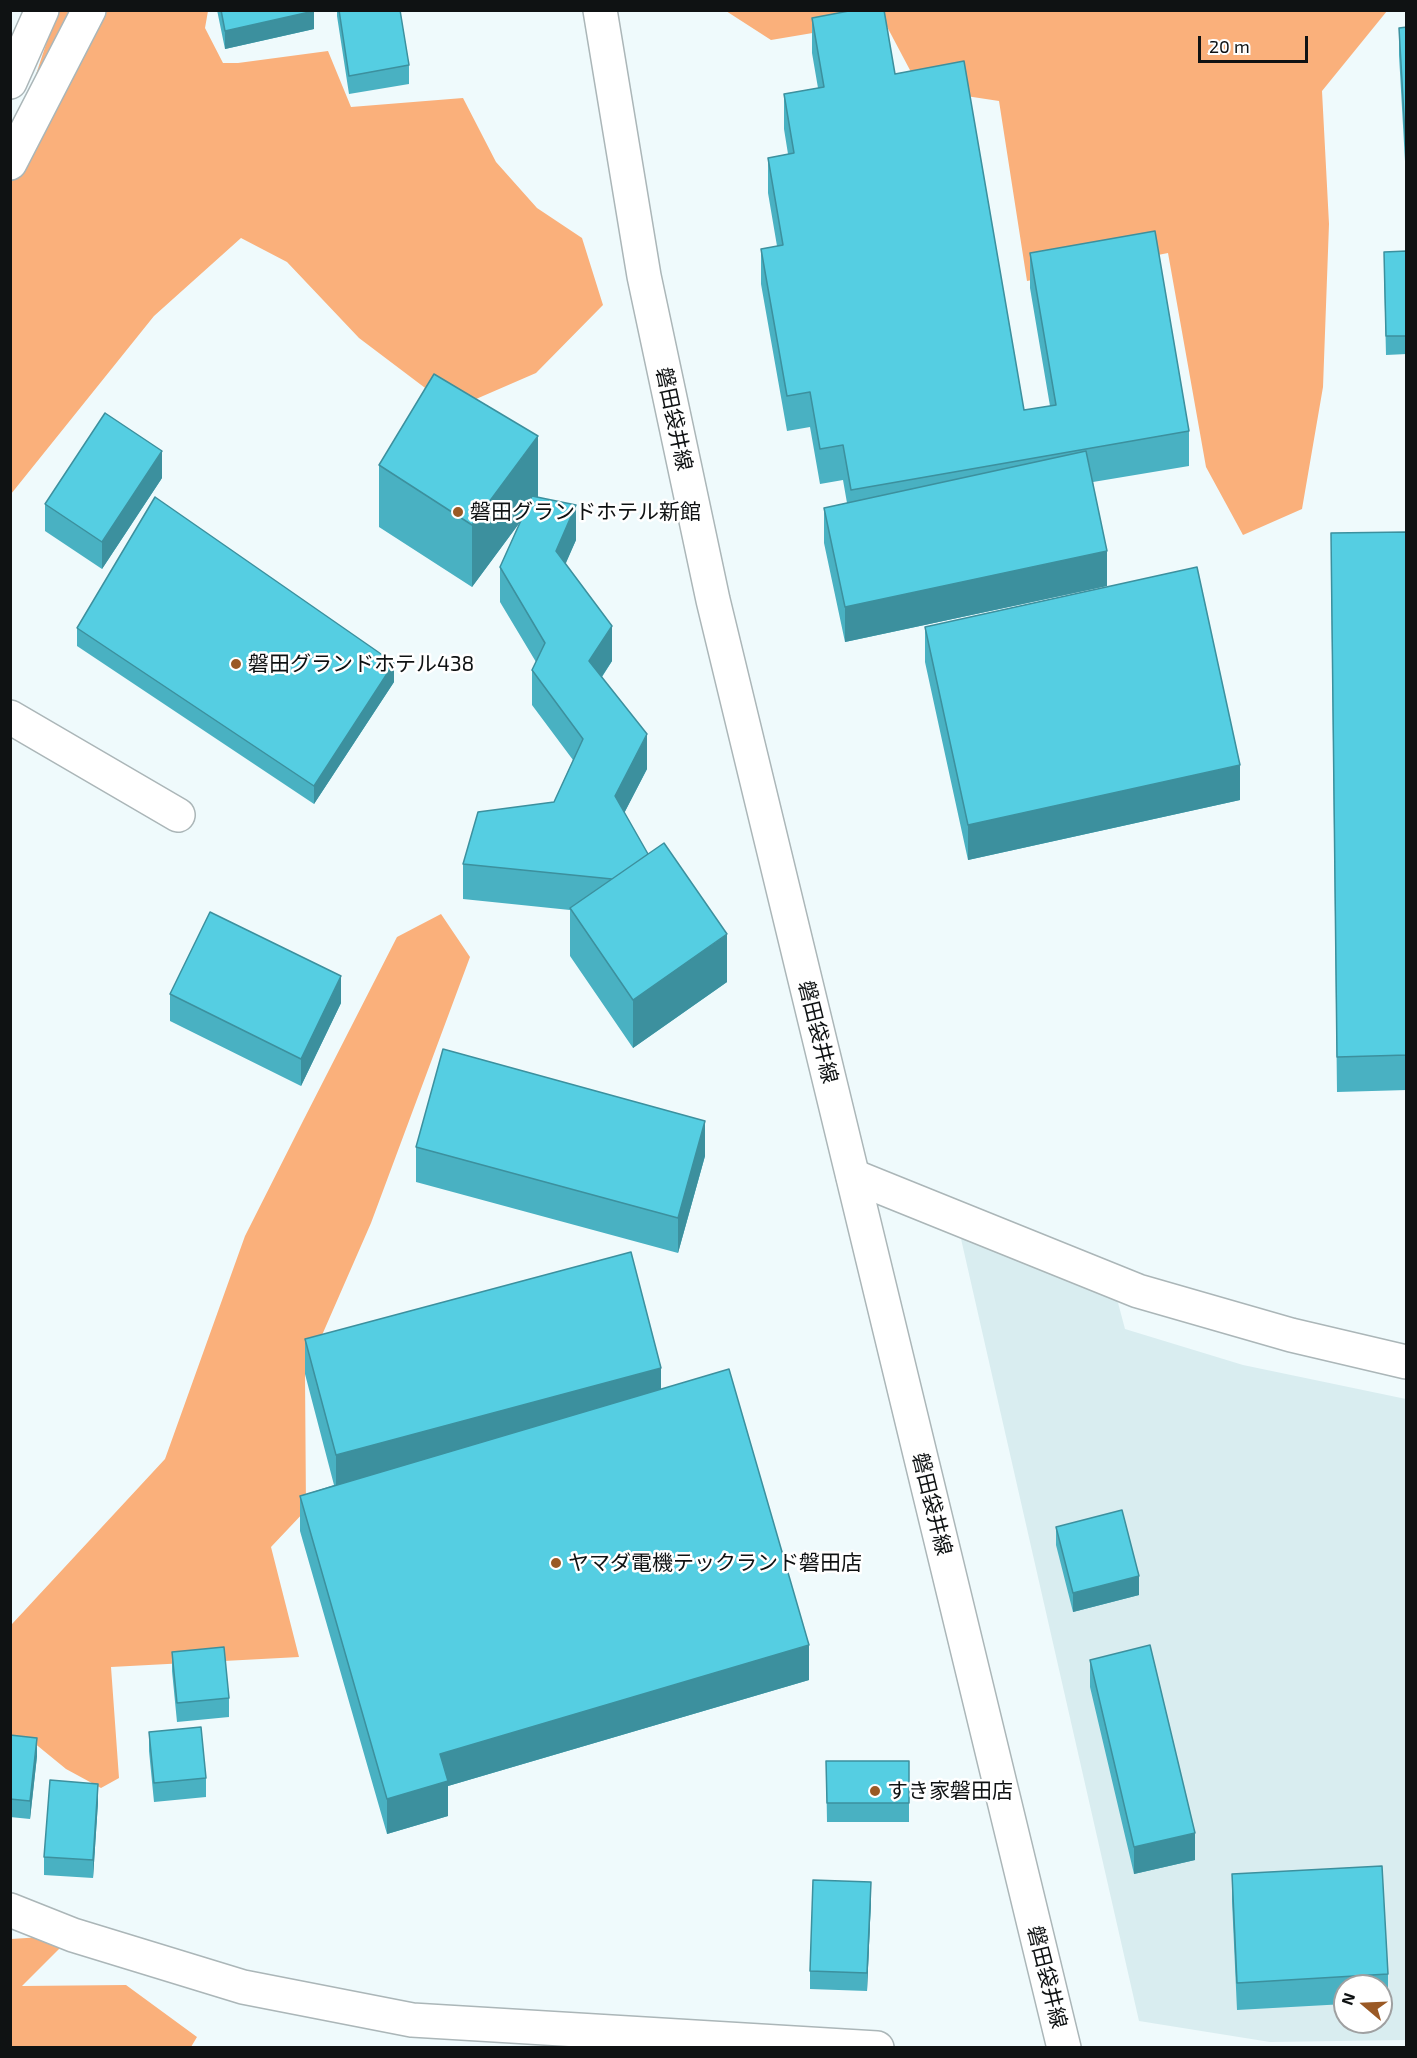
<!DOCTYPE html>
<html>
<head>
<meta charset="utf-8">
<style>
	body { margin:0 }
	#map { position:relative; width:1417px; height:2058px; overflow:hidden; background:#effafc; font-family:"Exo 2",sans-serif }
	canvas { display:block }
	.frame { position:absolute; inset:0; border:12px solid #0f1213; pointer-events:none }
	.north { position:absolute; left:1333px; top:1974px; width:60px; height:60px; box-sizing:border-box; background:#fff; border:2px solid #9fa0a1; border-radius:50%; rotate:289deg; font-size:16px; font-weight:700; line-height:24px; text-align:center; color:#0f1213 }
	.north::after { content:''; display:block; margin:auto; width:21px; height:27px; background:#9a5925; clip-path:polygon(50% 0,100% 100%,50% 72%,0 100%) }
	.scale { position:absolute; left:1198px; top:36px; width:110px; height:27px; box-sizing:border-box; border:3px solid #0f1213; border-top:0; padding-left:8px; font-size:18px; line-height:21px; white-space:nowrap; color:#0f1213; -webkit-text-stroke:4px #fff; paint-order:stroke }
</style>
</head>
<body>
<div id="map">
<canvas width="1417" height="2058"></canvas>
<div class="frame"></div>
<div class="north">N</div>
<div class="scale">20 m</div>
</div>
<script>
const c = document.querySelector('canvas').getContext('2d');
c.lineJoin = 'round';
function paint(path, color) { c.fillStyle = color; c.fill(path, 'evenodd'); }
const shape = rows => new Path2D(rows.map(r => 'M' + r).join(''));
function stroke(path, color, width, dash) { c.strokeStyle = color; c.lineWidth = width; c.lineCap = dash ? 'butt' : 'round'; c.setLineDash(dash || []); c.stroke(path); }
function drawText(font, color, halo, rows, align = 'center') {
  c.font = font + ' "Exo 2","Noto Sans JP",sans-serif'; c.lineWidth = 5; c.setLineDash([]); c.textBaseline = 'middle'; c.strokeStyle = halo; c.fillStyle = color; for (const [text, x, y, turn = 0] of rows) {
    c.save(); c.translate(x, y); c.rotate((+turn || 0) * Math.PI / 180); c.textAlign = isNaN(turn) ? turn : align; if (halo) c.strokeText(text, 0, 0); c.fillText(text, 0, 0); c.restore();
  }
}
paint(shape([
	[959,1230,1117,1299,1125,1329,1243,1365,1406,1399,1406,2040,1270,2042,1139,2021],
	[1345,1986,1381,1986,1381,2022,1345,2022]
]), '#d9edf0');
paint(shape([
	[57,11,208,11,205,28,223,63,238,63,328,51,351,107,463,98,496,162,537,208,582,238,603,305,536,373,453,409,359,338,287,262,241,238,154,316,11,494,11,150],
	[726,11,1387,11,1322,91,1329,224,1323,387,1302,509,1243,535,1206,467,1168,253,1027,281,999,101,920,89,884,21,771,40],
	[441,914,470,957,371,1223,305,1374,306,1510,271,1547,299,1657,111,1667,119,1778,101,1788,66,1769,33,1742,11,1739,10,1612,12,1624,165,1459,245,1236,304,1119,397,937],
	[73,1935,22,1986,126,1985,197,2037,191,2047,11,2048,11,1939]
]), '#fab07b');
const minor = shape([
	[10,717,178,815],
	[853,1176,1138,1291,1291,1335,1406,1362],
	[10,1910,73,1935,243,1987,412,2020,877,2048]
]);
const major = shape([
	[600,10,644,276,713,600,1064,2048]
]);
const highway = shape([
	[10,82,42,10],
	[10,163,89,10]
]);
stroke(minor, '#abb6b8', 36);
stroke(major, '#abb6b8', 36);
stroke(highway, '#abb6b8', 36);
stroke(minor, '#fff', 33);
stroke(major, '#fff', 33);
stroke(highway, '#fff', 33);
paint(shape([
	[217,10,314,10,314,29,225,49],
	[337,10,400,10,409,65,409,84,349,94,337,16],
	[812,18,895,74,1024,410,1050,406,1030,288,1030,253,1189,431,1189,466,1093,482,1107,586,845,642,824,543,824,508,847,503,843,480,820,484,810,427,787,431,761,284,761,249,777,246,768,193,768,158,788,154,784,129,784,94,818,88,812,53],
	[1407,27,1407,179,1406,179,1399,55,1399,28],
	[1407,251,1407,354,1386,355,1384,270],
	[379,465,538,498,576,540,565,564,612,661,602,677,647,769,624,813,648,854,727,982,633,1048,570,956,570,910,463,899,463,864,554,802,573,760,532,705,532,670,536,662,500,602,500,567,520,522,472,587,379,527],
	[162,478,102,569,45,531,45,504],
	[1407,532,1407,1090,1337,1092,1331,568],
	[925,627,1240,800,968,860,925,662],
	[77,628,394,682,314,804,77,646],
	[170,994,341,1003,301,1086,170,1021],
	[416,1147,705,1156,678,1253,416,1182],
	[305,1339,661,1389,809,1680,448,1786,448,1816,387,1834,300,1531,300,1496,334,1485,305,1374],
	[1056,1527,1139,1595,1073,1612,1056,1545],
	[172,1652,229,1698,229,1717,177,1722,172,1671],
	[1090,1660,1195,1860,1134,1874,1090,1687],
	[149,1732,206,1778,206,1797,154,1802,149,1751],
	[10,1735,37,1756,30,1819,10,1817],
	[826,1761,909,1761,909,1822,827,1822],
	[98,1802,93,1878,44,1875,44,1857],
	[1232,1874,1388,1974,1388,2001,1381,2002,1381,1986,1345,1986,1345,2004,1237,2010,1232,1901],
	[871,1900,867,1991,810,1989,810,1971]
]), '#49b1c2');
paint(shape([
	[314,11,314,29,225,49,225,31],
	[538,436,538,498,472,587,472,525],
	[162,451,162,478,102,569,102,542],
	[576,505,576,540,556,586,556,551],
	[1107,551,1107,586,845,642,845,607],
	[612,626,612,661,589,696,589,661],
	[394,663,394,682,314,804,314,786],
	[647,734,647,769,615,831,615,796],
	[1240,765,1240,800,968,860,968,825],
	[727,934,727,982,633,1048,633,1000],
	[341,976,341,1003,301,1086,301,1059],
	[705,1121,705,1156,678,1253,678,1218],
	[661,1368,661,1403,336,1490,336,1455],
	[1139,1576,1139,1595,1073,1612,1073,1593],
	[809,1645,809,1680,448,1786,448,1816,387,1834,387,1799,440,1754],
	[37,1738,37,1756,30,1819,30,1801],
	[98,1784,98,1802,93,1878,93,1860],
	[1195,1833,1195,1860,1134,1874,1134,1847],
	[871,1882,871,1900,867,1991,867,1973]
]), '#3c909e');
const building = shape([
	[221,10,314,10,314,11,225,31,221,10],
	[339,10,400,10,409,65,349,76,339,10],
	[854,10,884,10,895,74,964,61,1024,410,1056,405,1030,253,1155,231,1189,431,851,490,843,445,820,449,810,392,787,396,761,249,783,245,768,158,794,153,784,94,824,87,812,18,854,10],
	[1407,27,1407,152,1406,152,1399,28,1407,27],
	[1407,251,1407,336,1386,336,1384,252,1407,251],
	[434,374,538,436,472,525,379,465,434,374],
	[105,413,162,451,102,542,45,504,105,413],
	[1086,451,1107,551,845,607,824,508,1086,451],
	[532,496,576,505,556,551,612,626,589,661,647,734,615,796,648,854,612,879,463,864,478,812,554,802,583,739,532,670,545,643,500,567,532,496],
	[155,497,394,663,314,786,77,628,155,497],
	[1407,532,1407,1055,1337,1057,1331,533,1407,532],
	[1197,567,1240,765,968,825,925,627,1197,567],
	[664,843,727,934,633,1000,570,908,664,843],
	[210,912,341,976,301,1059,170,994,210,912],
	[443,1049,705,1121,678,1218,416,1147,443,1049],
	[631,1252,661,1368,336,1455,305,1339,631,1252],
	[729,1369,809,1645,440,1754,448,1781,387,1799,300,1496,729,1369],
	[1122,1510,1139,1576,1073,1593,1056,1527,1122,1510],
	[1150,1645,1195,1833,1134,1847,1090,1660,1150,1645],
	[224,1647,229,1698,177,1703,172,1652,224,1647],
	[201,1727,206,1778,154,1783,149,1732,201,1727],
	[10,1735,37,1738,30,1801,10,1799,10,1735],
	[826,1761,909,1761,909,1803,827,1803,826,1761],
	[50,1780,98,1784,93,1860,44,1857,50,1780],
	[1382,1866,1388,1974,1237,1983,1232,1874,1382,1866],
	[813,1880,871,1882,867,1973,810,1971,813,1880]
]);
paint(building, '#55cee2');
stroke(building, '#3c909e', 1.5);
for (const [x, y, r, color] of [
	[458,512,6,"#9a5925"],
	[236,664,6,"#9a5925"],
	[556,1563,6,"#9a5925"],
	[875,1791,6,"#9a5925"]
]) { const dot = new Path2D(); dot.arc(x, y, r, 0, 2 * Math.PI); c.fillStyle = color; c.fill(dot); stroke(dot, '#fff', 2); }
drawText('21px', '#0f1213', '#fff', [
	["磐田袋井線",674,419,78],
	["磐田袋井線",818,1032,76],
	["磐田袋井線",932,1504,76],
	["磐田袋井線",1047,1977,76]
]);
drawText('21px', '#0f1213', '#fff', [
	["磐田グランドホテル新館",470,512],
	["磐田グランドホテル438",248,664],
	["ヤマダ電機テックランド磐田店",568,1563],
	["すき家磐田店",887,1791]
], 'left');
</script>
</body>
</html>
